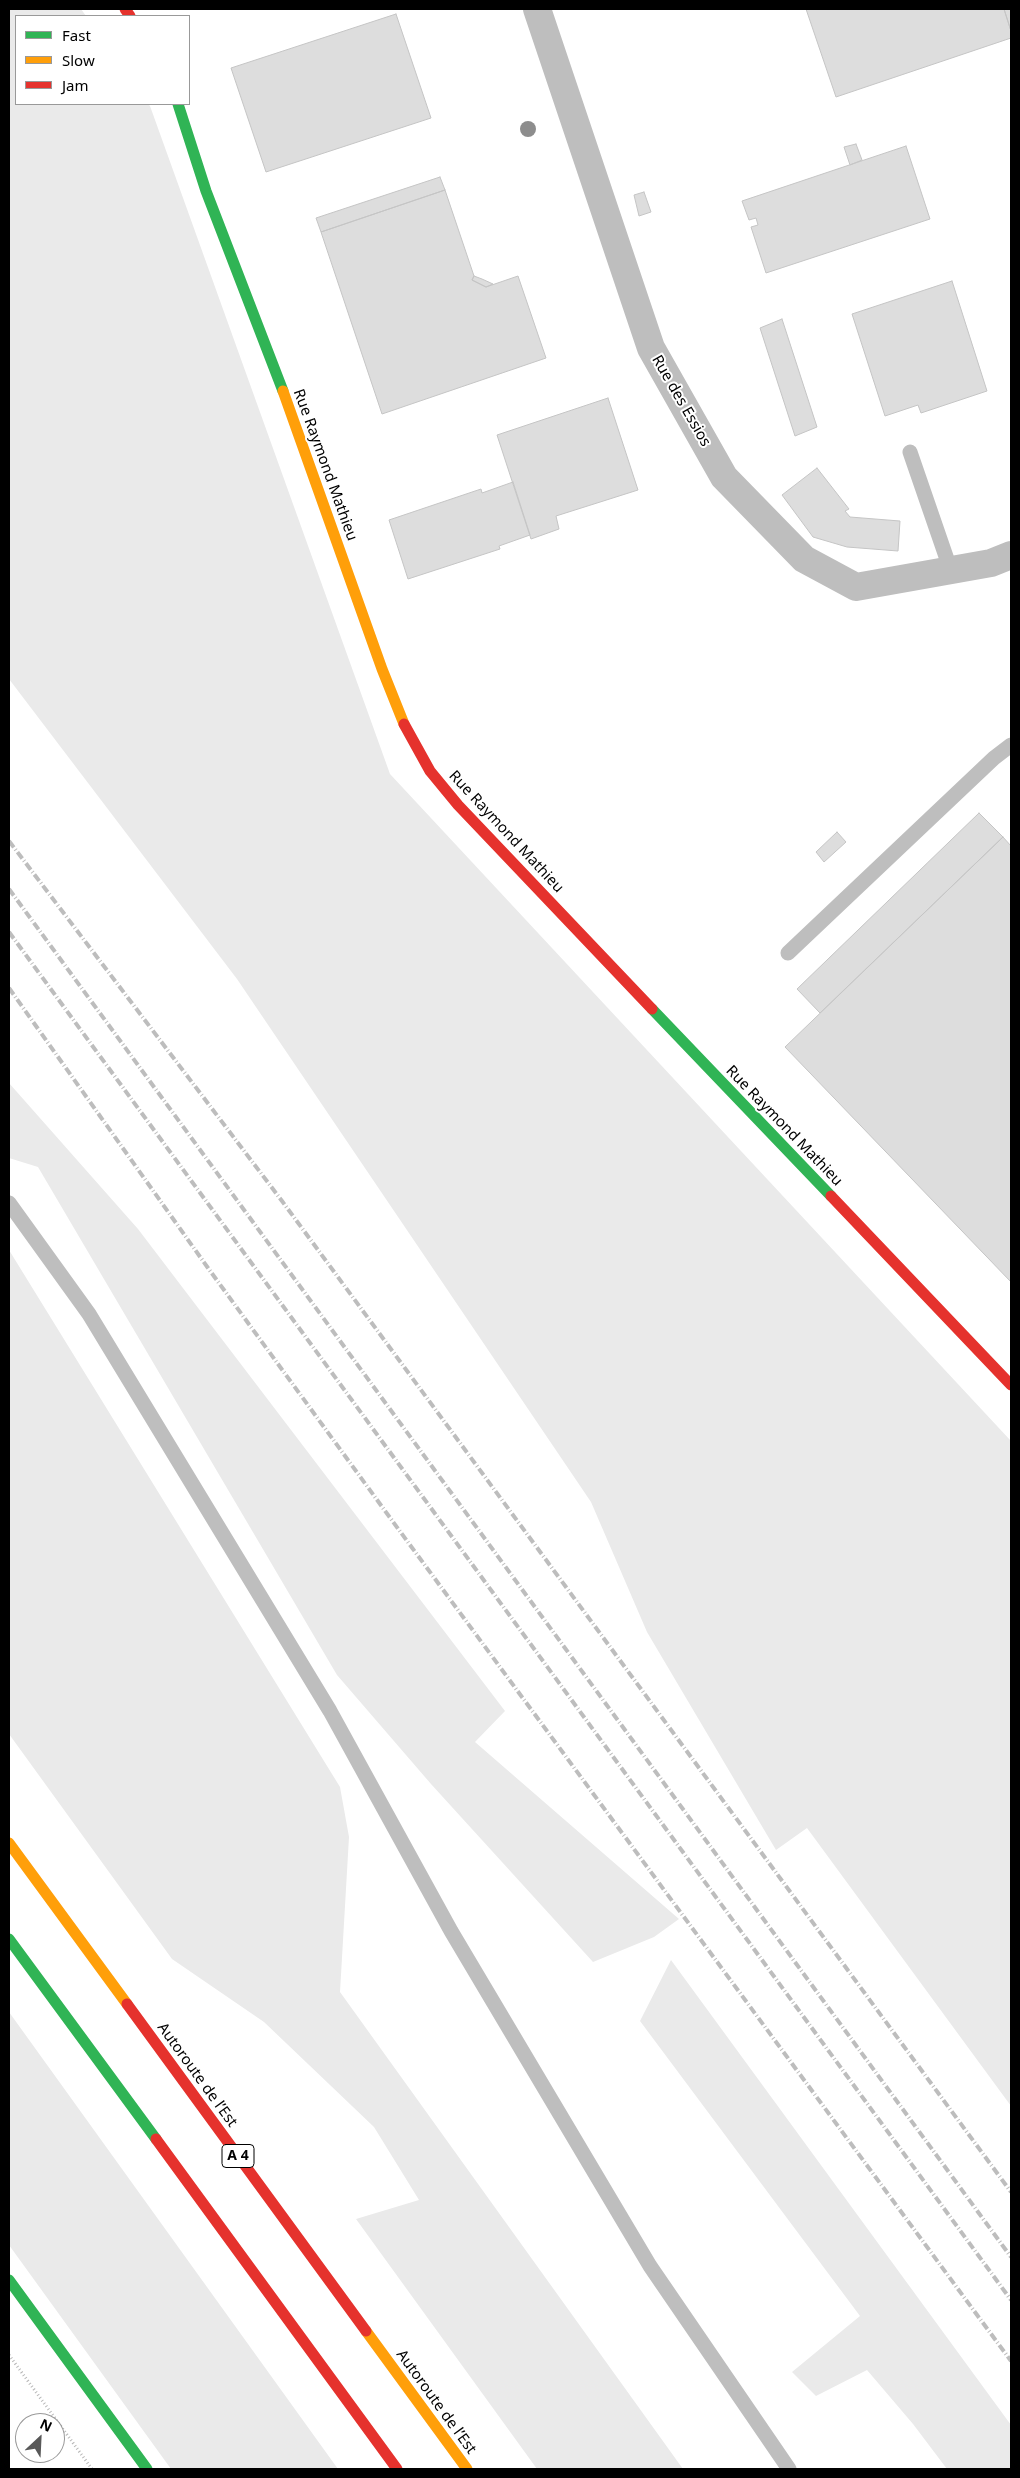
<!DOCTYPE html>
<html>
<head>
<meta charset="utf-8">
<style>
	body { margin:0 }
	#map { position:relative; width:1020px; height:2478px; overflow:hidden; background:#fff; font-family:"Noto Sans",sans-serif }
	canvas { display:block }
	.frame { position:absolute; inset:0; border:10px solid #000; pointer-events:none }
	.legend { position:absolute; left:15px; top:15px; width:175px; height:90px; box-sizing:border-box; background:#fff; border:1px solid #999; margin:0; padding:6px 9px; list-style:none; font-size:15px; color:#000 }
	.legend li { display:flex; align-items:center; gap:10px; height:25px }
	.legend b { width:25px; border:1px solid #999 }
	.north { position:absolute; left:15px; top:2413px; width:50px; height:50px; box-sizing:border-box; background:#fff; border:1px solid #999; border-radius:50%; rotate:25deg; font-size:14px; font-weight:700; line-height:20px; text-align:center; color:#000 }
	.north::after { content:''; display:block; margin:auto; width:18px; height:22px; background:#595959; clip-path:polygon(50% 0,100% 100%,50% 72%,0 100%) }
</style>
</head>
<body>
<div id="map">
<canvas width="1020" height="2478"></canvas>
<div class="frame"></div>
<ul class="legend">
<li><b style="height:6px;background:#30b455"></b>Fast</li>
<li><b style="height:6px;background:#ff9f0a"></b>Slow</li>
<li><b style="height:6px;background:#e5322d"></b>Jam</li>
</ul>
<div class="north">N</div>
</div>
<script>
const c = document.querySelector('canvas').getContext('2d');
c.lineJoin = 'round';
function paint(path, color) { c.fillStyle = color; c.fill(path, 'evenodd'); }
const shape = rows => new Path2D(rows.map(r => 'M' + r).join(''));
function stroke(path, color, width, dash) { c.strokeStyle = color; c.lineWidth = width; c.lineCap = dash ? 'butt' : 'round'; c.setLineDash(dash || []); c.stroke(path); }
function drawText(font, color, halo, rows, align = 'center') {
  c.font = font + ' "Noto Sans",sans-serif'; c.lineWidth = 4; c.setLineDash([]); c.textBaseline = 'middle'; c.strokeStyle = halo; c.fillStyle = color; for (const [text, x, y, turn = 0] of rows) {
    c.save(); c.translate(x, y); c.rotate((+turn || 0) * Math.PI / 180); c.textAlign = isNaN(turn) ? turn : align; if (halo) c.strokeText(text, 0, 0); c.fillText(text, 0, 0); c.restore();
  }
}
paint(shape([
	[9,9,81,9,86,16,16,16,16,104,148,104,150,106,390,774,1011,1441,1011,2106,807,1828,776,1850,647,1632,591,1502,237,979,9,679],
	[9,1083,138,1229,505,1711,475,1742,679,1919,654,1937,593,1962,431,1784,337,1675,38,1167,9,1158],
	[9,1250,340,1787,349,1837,340,1992,683,2469,537,2469,356,2219,419,2200,374,2127,264,2022,172,1959,9,1734],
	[671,1960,1011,2425,1011,2469,947,2469,913,2424,867,2370,816,2396,792,2372,860,2316,640,2021],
	[9,2012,338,2469,171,2469,9,2245]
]), '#eaeaea');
const building = shape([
	[806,9,1004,9,1011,31,1011,38,836,97,806,9],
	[1004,9,1011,9,1011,31,1004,9],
	[396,14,431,118,266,172,231,68,396,14],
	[856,144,862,160,850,165,844,147,856,144],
	[906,146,930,219,766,273,751,227,758,225,756,218,749,220,742,201,906,146],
	[440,177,445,190,321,232,316,218,440,177],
	[445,190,474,276,472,280,486,287,518,276,546,358,382,414,321,232,445,190],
	[644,192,651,212,639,216,634,195,644,192],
	[474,276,482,279,493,284,486,287,472,280,474,276],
	[952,281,987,391,921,413,918,405,885,416,852,314,952,281],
	[782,319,817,427,795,436,760,328,782,319],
	[608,398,638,490,556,516,559,529,531,539,497,435,608,398],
	[817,468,849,509,845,511,850,517,900,521,898,551,847,547,813,537,782,495,817,468],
	[513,482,530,535,499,546,500,549,408,579,389,520,481,489,482,493,513,482],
	[979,813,1003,837,820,1013,797,989,979,813],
	[837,832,846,842,824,862,816,852,837,832],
	[1003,837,1011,846,1011,1282,785,1047,1003,837]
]);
paint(building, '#ddd');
stroke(building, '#c5c5c5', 1);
stroke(shape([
	[9,2355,92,2469]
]), '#b8b8b8', 3, [1, 2.5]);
stroke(shape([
	[910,452,951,571],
	[788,953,994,758,1011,745],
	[9,1203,89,1314,330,1711,451,1931,650,2266,789,2469]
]), '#bebebe', 15);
stroke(shape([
	[537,9,651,348,724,477,804,559,856,587,991,563,1011,555]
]), '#bebebe', 28);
stroke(shape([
	[178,104,206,191,283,391],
	[652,1009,831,1196],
	[9,1939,156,2139],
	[9,2280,147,2469]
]), '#30b455', 11);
stroke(shape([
	[283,391,382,669,404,724],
	[9,1843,127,2004],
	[366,2331,467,2469]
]), '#ff9f0a', 11);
stroke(shape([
	[125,9,130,16],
	[404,724,430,771,458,805,652,1009],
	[831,1196,1011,1385],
	[127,2004,366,2331],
	[156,2139,397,2469]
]), '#e5322d', 11);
stroke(shape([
	[9,841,282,1201,1011,2192],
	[9,889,1011,2257],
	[9,932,1011,2300],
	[9,988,208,1268,399,1530,1011,2361]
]), '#bdbdbd', 4, [8, 2.5, 1, 2.5]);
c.fillStyle = '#8d8d8d';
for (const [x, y] of [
	[528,129]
]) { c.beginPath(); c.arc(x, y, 8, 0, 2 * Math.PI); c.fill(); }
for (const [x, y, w] of [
	[238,2156,32]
]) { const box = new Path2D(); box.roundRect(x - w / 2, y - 11.5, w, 23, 4); c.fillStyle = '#fff'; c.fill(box); stroke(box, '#000', 1); }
drawText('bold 14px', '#000', null, [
	["A 4",238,2156]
]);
drawText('15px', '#000', '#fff', [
	["Rue des Essios",681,401,60],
	["Rue Raymond Mathieu",325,465,70],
	["Rue Raymond Mathieu",506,832,47],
	["Rue Raymond Mathieu",784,1126,46],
	["Autoroute de l’Est",197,2075,54],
	["Autoroute de l’Est",436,2402,54]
]);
</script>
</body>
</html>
